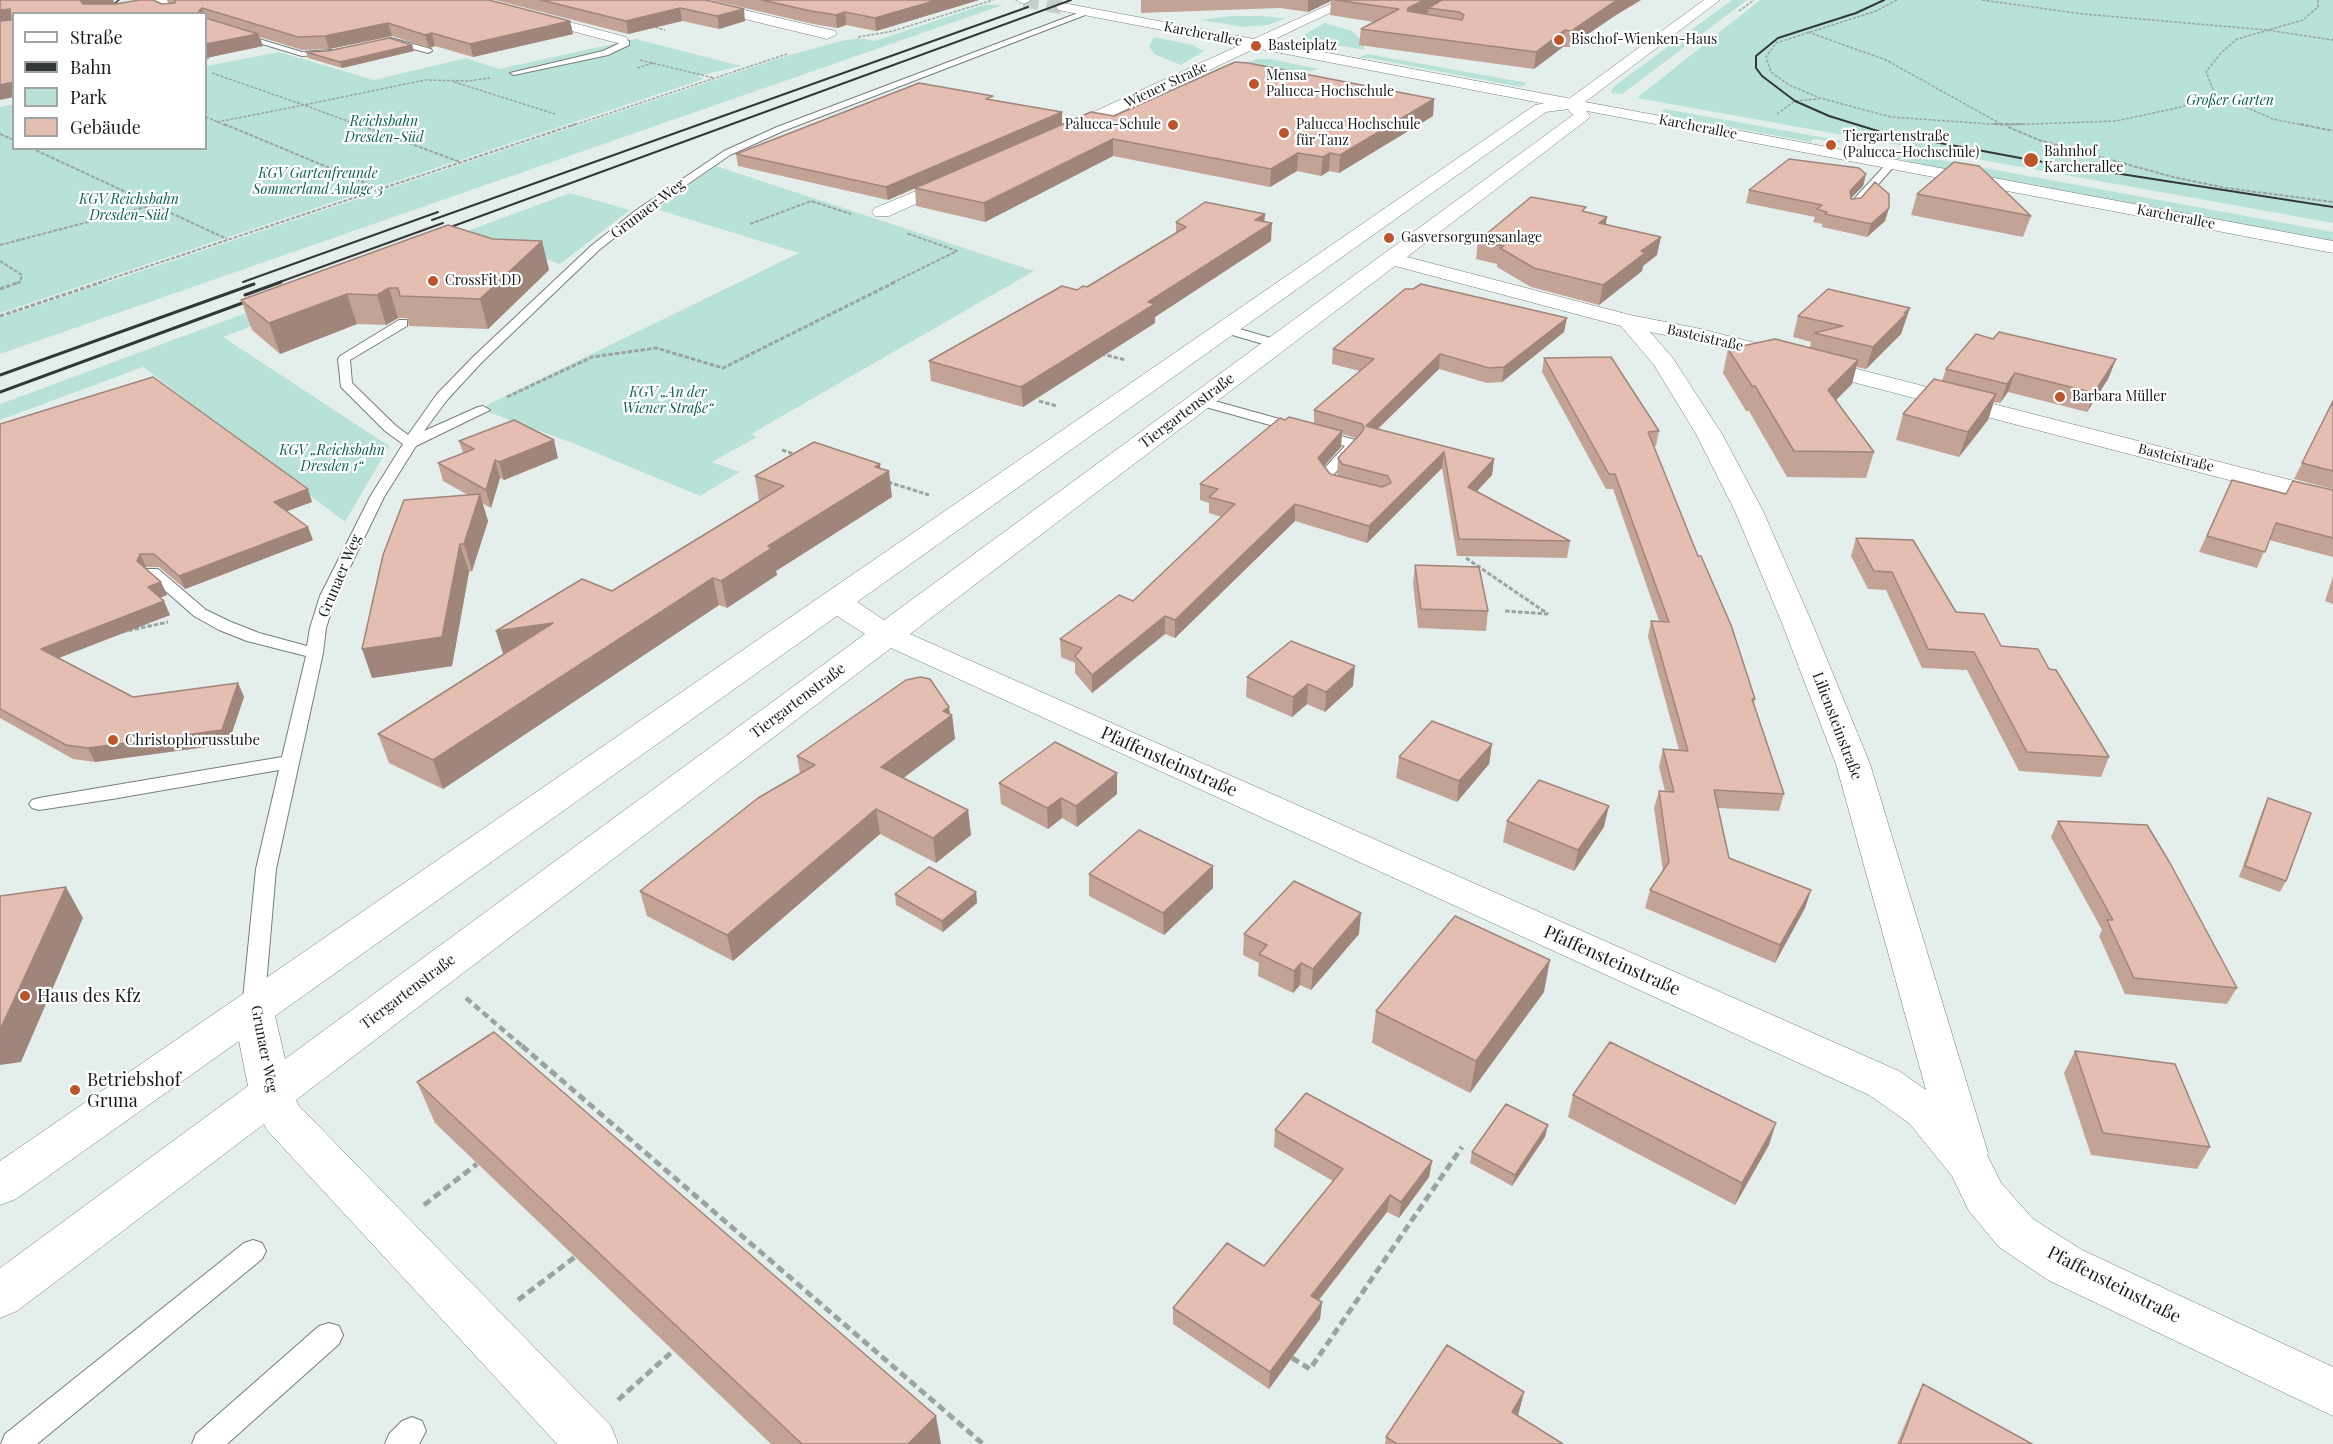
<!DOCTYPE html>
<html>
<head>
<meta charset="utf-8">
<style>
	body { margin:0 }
	#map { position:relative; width:2333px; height:1444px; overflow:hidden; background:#e4efec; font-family:"Playfair Display",serif }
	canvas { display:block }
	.legend { position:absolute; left:12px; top:12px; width:195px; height:138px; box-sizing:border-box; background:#fff; border:2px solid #a2a4a3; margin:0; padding:8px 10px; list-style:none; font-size:18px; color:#171b1a }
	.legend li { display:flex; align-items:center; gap:12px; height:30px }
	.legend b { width:30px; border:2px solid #a2a4a3 }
</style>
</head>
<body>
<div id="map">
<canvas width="2333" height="1444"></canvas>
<ul class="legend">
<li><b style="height:8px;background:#fff"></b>Straße</li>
<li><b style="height:8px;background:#333836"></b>Bahn</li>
<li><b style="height:16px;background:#b8e2d8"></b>Park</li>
<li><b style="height:16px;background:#e4beb0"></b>Gebäude</li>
</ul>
</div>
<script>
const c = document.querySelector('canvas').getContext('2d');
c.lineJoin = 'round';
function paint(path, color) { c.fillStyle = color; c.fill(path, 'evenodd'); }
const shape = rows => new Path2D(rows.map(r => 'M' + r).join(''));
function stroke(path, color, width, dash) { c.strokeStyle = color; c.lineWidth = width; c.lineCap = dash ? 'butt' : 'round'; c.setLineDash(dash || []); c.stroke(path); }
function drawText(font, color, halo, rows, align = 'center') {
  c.font = font + ' "Playfair Display",serif'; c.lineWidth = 4.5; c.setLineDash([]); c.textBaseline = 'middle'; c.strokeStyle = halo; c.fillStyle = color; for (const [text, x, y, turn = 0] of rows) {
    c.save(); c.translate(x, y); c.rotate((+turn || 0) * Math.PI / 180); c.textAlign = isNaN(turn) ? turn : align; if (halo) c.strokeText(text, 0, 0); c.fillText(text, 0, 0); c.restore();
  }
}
paint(shape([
	[1732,0,1747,0,1622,94,1611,93,1613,87],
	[1760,0,2333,0,2333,223,1637,98],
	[983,5,1003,5,0,354,0,318,786,56,841,41,859,38,875,41],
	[1232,16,1259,16,1286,18,1268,25,1245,27,1199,20],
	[1325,23,1352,31,1362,41,1365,50,1313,41,1305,37,1305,34],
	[1154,37,1193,45,1204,51,1181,65,1154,54,1149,46],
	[636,39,741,66,698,76,704,79,0,313,0,107,13,104,14,148,206,148,206,66,279,52,374,80,466,58,499,69],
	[1367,54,1528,83,1520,87,1369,58,1358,58],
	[1257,59,1270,59,1319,69,1297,73,1221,72],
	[1665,109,1843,141,1839,143,1814,139,1810,142,1658,114],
	[1887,150,2333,232,2333,241,1938,168,1881,155],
	[716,166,1034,271,751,434,757,437,712,462,740,472,700,496,575,444,483,410,489,404,799,253,656,209],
	[570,193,630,210,560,264,489,237,223,337,389,446,345,522,143,367,0,420,0,404]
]), '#b8e2d8');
stroke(shape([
	[1024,0,1063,7]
]), '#c5cfcc', 15, [15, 8]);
const service = shape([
	[1086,10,1093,12,783,131,730,155,643,215,599,250,482,362,447,400,424,431,478,407,483,406,490,410,416,446,384,497,336,596,326,628,323,653,276,869,264,1009,261,1015,253,1017,245,1015,242,1009,256,869,279,770,112,799,39,810,32,808,29,804,32,800,39,798,282,757,306,656,247,641,219,630,194,616,144,572,146,569,158,569,206,610,231,622,259,633,307,646,310,628,320,596,370,497,403,444,385,431,341,387,338,359,340,356,399,320,407,320,407,326,350,360,352,383,395,425,408,435,437,394,474,356,591,246,635,211,724,151,777,127,1086,10],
	[206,23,302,52,331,50,335,52,331,54,302,56,206,27,206,23],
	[391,38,431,49,432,51,428,53,388,42,387,40,391,38],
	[621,38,629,41,629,45,608,55,514,75,510,73,603,51,620,43,617,40,621,38],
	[1888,162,1896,164,1862,203,1854,203,1854,199,1888,162],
	[1226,325,1281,341,1283,344,1277,348,1222,332,1222,326,1226,325],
	[1200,397,1359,441,1361,444,1359,447,1334,474,1339,482,1349,487,1342,491,1329,488,1319,474,1345,446,1195,404,1193,401,1200,397],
	[253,1240,262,1243,266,1251,262,1259,37,1444,1,1444,5,1434,244,1243,253,1240],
	[329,1323,339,1326,343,1335,339,1344,227,1444,192,1444,196,1434,319,1326,329,1323],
	[412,1417,422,1421,426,1431,419,1444,385,1444,389,1434,402,1421,412,1417]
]);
const minor = shape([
	[464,0,486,0,626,37,628,40,621,44,466,3,464,0],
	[677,0,701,0,835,31,837,34,827,39,679,3,677,0],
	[1339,0,1357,0,1068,137,1062,138,1054,133,1056,129,1339,0],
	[1572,99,1578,101,1588,113,1590,116,1588,119,1407,257,1630,315,1701,329,2333,491,2333,507,1691,340,1650,332,1672,357,1722,434,1763,511,1812,623,1870,764,1988,1153,1987,1155,2001,1183,2033,1219,2082,1250,2333,1367,2333,1416,2048,1280,1999,1247,1969,1211,1952,1176,1909,1123,1869,1095,891,648,296,1100,299,1106,611,1426,618,1444,557,1444,267,1130,264,1124,17,1311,0,1318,0,1268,248,1086,239,1041,16,1199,0,1205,0,1161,1535,105,1572,99],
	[1568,109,1573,115,884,620,857,602,1546,112,1568,109],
	[1395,266,1621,326,1654,365,1696,434,1735,511,1782,623,1836,764,1926,1090,1899,1071,910,634,1395,266],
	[837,616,865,634,285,1059,275,1016,837,616],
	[957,174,963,175,966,179,963,183,889,216,875,216,872,212,875,208,957,174]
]);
const tertiary = shape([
	[153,0,183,0,176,4,121,14,88,14,94,10,153,0],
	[1016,0,1031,0,1024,4,1016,0],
	[1063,3,1572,99,1580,104,1572,109,1058,10,1056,7,1058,4,1063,3]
]);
const secondary = shape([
	[1704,0,1720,0,1585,102,2333,241,2333,253,1566,107,1564,104,1566,101,1704,0]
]);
stroke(service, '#747e7b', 2);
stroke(minor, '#747e7b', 1);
stroke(tertiary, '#747e7b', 1);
stroke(secondary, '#747e7b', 1);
stroke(shape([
	[1897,0,1876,11,1776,43,1766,57,1771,72,1789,85,1820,98,1891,117,2004,125,2116,121,2181,107,2215,94,2273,119,2307,126],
	[1982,0,2083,14,2267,30,2333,40],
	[1739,11,1754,0],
	[651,26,665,30],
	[1808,32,1886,60,2001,124],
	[858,37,893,31,993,0],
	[1575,43,1601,46],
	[206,59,210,58],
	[640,60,714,78],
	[637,68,653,63],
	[212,73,304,105,425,80,468,81,490,78],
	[454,82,555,114],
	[2215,94,2206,72,2221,53,2237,39,2303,20,2318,7,2318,0],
	[1777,114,1795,101,1819,99],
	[206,117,227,126],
	[217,122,304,105,361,126],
	[571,126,787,54]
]), '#9ba3a1', 1.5, [3, 1.5]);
stroke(shape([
	[224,124,380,189],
	[357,124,460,162],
	[1994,124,2023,124],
	[2300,124,2333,131],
	[2008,127,2039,140,2173,177,2226,188,2333,202],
	[0,134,14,140],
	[31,148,227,239],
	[750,224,811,201,851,214],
	[0,245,153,205],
	[0,261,22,275,20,282,16,283],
	[98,283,576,124],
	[892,283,957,251,906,233]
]), '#9ba3a1', 2, [4, 1.5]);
stroke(shape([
	[0,289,20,282],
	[0,316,102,282],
	[1101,354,1126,360],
	[507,397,592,357,656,348,723,368,895,282],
	[1039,401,1057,406],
	[782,450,797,455],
	[888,482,929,495],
	[1466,558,1548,614],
	[1505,611,1548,614],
	[122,632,168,622]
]), '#9ba3a1', 3, [4.5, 2]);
stroke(shape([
	[466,998,523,1047]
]), '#9ba3a1', 4.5, [7, 4]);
stroke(shape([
	[522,1046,983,1444],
	[424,1205,477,1164],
	[518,1300,575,1257],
	[1292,1358,1310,1369,1462,1147],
	[618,1400,673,1351]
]), '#9ba3a1', 5, [8, 4.5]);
paint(service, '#fff');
paint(minor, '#fff');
paint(tertiary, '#fff');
paint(secondary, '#fff');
stroke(shape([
	[92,14,109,8,119,0]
]), '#333836', 1.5);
stroke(shape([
	[1884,0,1856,13,1778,38,1756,56,1756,68,1762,76,1795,101,1829,116,1881,132,2031,160,2333,207],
	[432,220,1028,7],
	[437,232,1071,0],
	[243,282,438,212],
	[277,283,443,223]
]), '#333836', 2);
stroke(shape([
	[245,295,281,282],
	[0,375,254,284],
	[0,392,256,298]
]), '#333836', 3);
paint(shape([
	[0,0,113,0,114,4,134,1,133,0,153,0,162,4,168,3,167,0,489,0,570,21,573,34,473,57,435,46,429,48,392,36,329,49,302,50,260,37,263,46,206,58,206,14,14,14],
	[495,0,706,0,745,21,719,29,682,21,628,34],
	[711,0,979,0,876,31,846,25,837,28,813,24],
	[1141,0,1641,0,1616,15,1569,47,1563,47,1534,69,1359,45,1361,29,1374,22,1330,15,1331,1,1308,12,1280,8,1141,13],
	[412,45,414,51,342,68,308,58,306,52],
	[1434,99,1433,116,1339,173,1329,171,1321,176,1297,171,1270,187,1113,156,985,222,916,206,915,188,888,200,738,166,736,154,994,100,1062,112,1062,124,1114,116],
	[1866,174,1863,186,1851,198,1889,208,1885,221,1867,237,1822,227,1822,224,1813,222,1815,217,1746,203,1749,190],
	[1917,194,2031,216,2023,237,1911,215],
	[1585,212,1657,255,1643,266,1642,271,1599,305,1531,287,1497,267,1497,264,1476,259,1478,241],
	[1176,222,1264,222,1271,241,1155,317,1155,323,1023,407,931,381,929,361,1077,290,1087,287,1176,233],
	[493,239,542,241,549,270,488,329,409,326,407,318,398,318,386,325,357,324,280,354,252,330,241,300],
	[1798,316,1903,329,1901,334,1866,369,1856,367,1852,384,1836,400,1874,452,1866,478,1787,477,1749,411,1746,411,1723,373,1728,349,1810,347,1811,342,1793,337],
	[1564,332,1502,382,1487,383,1439,369,1378,429,1494,459,1492,475,1477,491,1570,541,1567,558,1457,556,1442,468,1367,543,1295,521,1175,638,1165,634,1092,693,1075,673,1075,663,1061,657,1060,639,1133,601,1222,517,1209,513,1209,503,1200,500,1200,484,1285,420,1314,424,1314,410,1360,371,1332,364,1333,349],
	[1342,434,1356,438,1338,458,1337,474,1338,476,1330,474,1324,466,1341,447],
	[1993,339,2116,359,2108,379,2087,412,2008,392,2000,403,1994,402,1988,420,1959,457,1896,440,1903,414,1942,381,1946,369],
	[1544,358,1659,431,1656,446,1654,446,1755,699,1754,704,1784,794,1779,811,1718,808,1729,858,1811,890,1805,908,1775,963,1645,908,1650,890,1663,871,1654,808,1659,791,1665,791,1659,767,1663,749,1679,750,1648,637,1651,621,1659,621,1613,489,1606,489,1542,372],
	[2333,401,2333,489,2294,479],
	[0,424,312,502,287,511,313,540,185,589,159,567,146,567,145,568,161,582,167,595,160,598,170,615,59,658,133,697,238,683,244,697,228,744,95,762,73,759,0,718],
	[459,441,558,458,504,480,500,478,491,508,482,503,488,521,472,571,469,572,452,666,372,678,468,495,443,481,438,463,463,453],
	[880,464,880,468,892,497,776,571,777,575,727,608,719,605,443,789,389,763,378,734,503,654,496,631,612,591,759,501,755,476],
	[2232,480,2286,494,2333,490,2333,557,2269,540,2257,568,2199,552],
	[1856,538,2001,646,2049,669,2109,757,2101,777,2019,771,1967,670,1922,668,1886,590,1868,589,1851,556],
	[1415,565,1488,611,1486,631,1418,628,1413,584],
	[2333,576,2333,604,2325,601],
	[1247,677,1353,686,1325,712,1307,704,1292,717,1246,697],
	[949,707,950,714,952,715,955,739,903,778,968,810,971,835,936,863,880,834,733,961,647,916,640,891,800,774,797,756],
	[1492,744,1489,764,1457,802,1396,778,1399,757],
	[1117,773,1117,794,1077,827,1062,818,1048,829,1001,804,999,783],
	[2268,798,2286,881,2280,892,2239,877,2263,809],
	[1507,821,1604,827,1574,871,1503,842],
	[2058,821,2237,988,2227,1004,2125,994,2099,936,2102,930,2051,837],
	[1089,874,1213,888,1164,935,1089,896],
	[976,892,977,903,943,932,896,905,895,894],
	[1244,934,1359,934,1311,990,1300,985,1293,993,1258,976,1259,963,1243,955],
	[1544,992,1470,1093,1372,1043,1376,1011],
	[2075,1051,2210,1147,2197,1169,2091,1155,2064,1073],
	[417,1082,941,1444,771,1444,435,1123],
	[1573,1095,1769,1145,1735,1205,1568,1117],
	[1548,1125,1545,1137,1512,1186,1470,1163,1472,1152],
	[1275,1130,1432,1161,1429,1177,1399,1218,1387,1212,1319,1300,1322,1302,1320,1319,1269,1389,1173,1324,1173,1308,1264,1266,1333,1181,1274,1147],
	[1923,1384,2032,1444,1897,1444,1913,1405],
	[1524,1392,1518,1415,1563,1444,1385,1444,1386,1437]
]), '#c4a397');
paint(shape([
	[83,0,113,0,115,4,86,14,81,1],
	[937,0,979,0,876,31,875,18],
	[1308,0,1331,0,1331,1,1308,12],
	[1424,0,1452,0,1428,8,1428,13,1407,24,1406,27,1408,8],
	[1617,0,1641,0,1616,15,1569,47,1571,31],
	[202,8,204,14,200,14,199,11],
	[680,8,682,21,628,34,626,21],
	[10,9,14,22,0,23,0,10],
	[744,9,745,21,719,29,717,16],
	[845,12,846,25,837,28,836,15],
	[570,21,573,34,473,57,470,44],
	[388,23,392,36,329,49,325,36],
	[1565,30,1563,47,1534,69,1536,52],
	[432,33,435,46,429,48,425,35],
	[258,34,263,46,206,58,206,44],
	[412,45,414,51,342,68,340,62],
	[14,82,14,97,0,100,0,85],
	[1434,99,1433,116,1339,173,1340,155],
	[1062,112,1062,124,888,200,886,187],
	[1113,139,1113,156,985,222,984,203],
	[1298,153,1297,171,1270,187,1271,169],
	[1330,153,1329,171,1321,176,1323,157],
	[1866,174,1863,186,1846,203,1850,191],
	[1889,208,1885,221,1867,237,1871,224],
	[1265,214,1264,228,1272,223,1271,241,1155,317,1155,323,1023,407,1021,387,1148,302,1255,220],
	[1607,217,1604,235,1599,223],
	[1661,237,1657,255,1643,266,1642,271,1599,305,1603,285,1641,251],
	[542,241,549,270,488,329,480,299],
	[389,288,398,318,386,325,377,295],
	[347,294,357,324,280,354,269,323],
	[1910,308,1901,334,1866,369,1873,347],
	[1567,318,1564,332,1502,382,1504,367],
	[1440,354,1439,369,1365,441,1366,426],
	[2116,359,2108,379,2087,412,2094,393],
	[1858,360,1852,384,1821,415,1828,390],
	[2015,373,2008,392,2000,403,2007,384],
	[1996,394,1988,420,1959,457,1968,432],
	[1342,431,1341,447,1317,474,1318,458],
	[554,440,558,458,504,480,499,462],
	[1444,452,1442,468,1367,543,1369,526],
	[1494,459,1492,475,1466,503,1468,487],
	[495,460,500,478,491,508,486,490],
	[880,464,881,476,889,471,892,497,776,571,777,575,727,608,721,581],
	[308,489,312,502,279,514,274,502],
	[480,494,488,521,472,571,464,544],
	[1295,504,1295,521,1175,638,1175,620],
	[308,527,313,540,185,589,179,576],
	[460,544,469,572,452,666,372,678,362,649],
	[140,554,146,567,143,574,137,561],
	[713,578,719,605,443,789,433,760],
	[161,582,167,595,154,600,148,587],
	[164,601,170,615,48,662,41,649],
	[1165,616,1165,634,1092,693,1092,675],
	[553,623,505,659,496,631],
	[1355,666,1353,686,1325,712,1326,692],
	[238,683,244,697,228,744,95,762,88,748],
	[1308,684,1307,704,1292,717,1293,697],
	[949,707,950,716,952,715,955,739,885,792,881,767,943,711],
	[1492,744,1489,764,1457,802,1459,781],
	[1117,773,1117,794,1077,827,1076,806],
	[1061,798,1062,818,1048,829,1047,808],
	[1609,806,1604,827,1574,871,1578,850],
	[876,809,880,834,733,961,727,935],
	[968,810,971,835,936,863,933,838],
	[1213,866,1213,888,1164,935,1163,913],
	[66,887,83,918,21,1062,0,1065,0,1030],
	[1811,890,1805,908,1775,963,1780,945],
	[976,892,977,903,943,932,942,921],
	[1361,913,1359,934,1311,990,1313,969],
	[1550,960,1544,992,1470,1093,1476,1061],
	[1301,963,1300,985,1293,993,1294,971],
	[1776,1123,1769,1145,1735,1205,1742,1183],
	[1548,1125,1545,1137,1512,1186,1515,1175],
	[1432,1161,1429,1177,1399,1218,1401,1202],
	[1390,1195,1387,1212,1309,1312,1311,1296],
	[1322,1302,1320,1319,1269,1389,1270,1372],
	[1524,1392,1516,1423,1512,1412],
	[936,1416,941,1444,908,1444]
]), '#a0857b');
const building = shape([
	[0,0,83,0,81,1,83,4,116,4,139,0,153,0,162,4,175,3,175,0,489,0,570,21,470,44,432,33,425,35,388,23,325,36,298,37,202,8,199,11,200,14,14,14,14,82,0,85,0,21,11,20,10,9,0,10,0,0],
	[541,0,706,0,744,9,717,16,680,8,626,21,541,0],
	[762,0,937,0,875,18,845,12,836,15,811,11,762,0],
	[1336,0,1424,0,1408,8,1407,11,1462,20,1464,15,1459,12,1428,8,1442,0,1617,0,1571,31,1565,30,1536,52,1361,29,1399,9,1336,0],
	[206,18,258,34,206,44,206,18],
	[389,38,412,45,340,62,306,52,328,51,389,38],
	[1235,62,1248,63,1434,99,1340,155,1330,153,1323,157,1298,153,1271,169,1113,139,984,203,915,188,1091,112,1114,116,1235,62],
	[919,83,993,96,986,99,1062,112,886,187,736,154,919,83],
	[1789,159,1859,168,1866,174,1850,191,1851,199,1861,198,1875,182,1889,194,1889,208,1871,224,1825,214,1827,212,1817,209,1822,205,1749,190,1789,159],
	[1954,162,1979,166,2031,216,1917,194,1954,162],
	[1531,197,1586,207,1582,211,1607,217,1599,223,1661,237,1641,251,1645,253,1603,285,1534,268,1500,248,1504,246,1478,241,1531,197],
	[1205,202,1265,214,1255,220,1272,223,1148,302,1155,304,1021,387,929,361,1062,286,1077,290,1083,286,1087,287,1186,227,1176,222,1205,202],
	[448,225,493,239,542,241,480,299,400,296,398,288,389,288,377,295,347,294,269,323,241,300,448,225],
	[1421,284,1567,318,1504,367,1489,368,1440,354,1366,426,1494,459,1468,487,1570,541,1459,539,1444,452,1369,526,1295,504,1175,620,1165,616,1092,675,1075,656,1082,648,1060,639,1119,595,1133,601,1235,504,1209,497,1218,489,1200,484,1280,418,1285,420,1289,417,1342,431,1318,458,1330,474,1382,487,1391,483,1388,476,1342,464,1338,458,1362,432,1364,427,1362,424,1314,410,1374,359,1333,349,1405,289,1413,289,1421,284],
	[1828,289,1910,308,1904,313,1907,313,1873,347,1814,333,1843,326,1798,316,1828,289],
	[1999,332,2116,359,2094,393,2015,373,2007,384,1946,369,1976,334,1993,339,1999,332],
	[1775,339,1858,360,1828,390,1874,452,1794,451,1755,386,1752,386,1728,349,1775,339],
	[1611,357,1659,431,1648,432,1698,556,1701,556,1731,625,1755,699,1752,699,1784,794,1714,790,1729,858,1811,890,1780,945,1650,890,1669,862,1659,791,1674,792,1663,749,1688,751,1651,621,1669,622,1615,474,1609,474,1544,358,1611,357],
	[153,377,308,489,274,502,308,527,179,576,154,554,140,554,137,561,161,582,148,587,164,601,41,649,133,697,238,683,222,730,88,748,66,745,0,709,0,424,153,377],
	[1934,379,1996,394,1968,432,1903,414,1934,379],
	[2333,401,2333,471,2302,463,2333,401],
	[514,420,554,440,499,462,495,460,486,490,438,463,474,449,459,441,514,420],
	[814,442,880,464,875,467,889,471,768,546,772,548,721,581,713,578,433,760,378,734,553,623,496,631,582,579,612,591,784,486,755,476,814,442],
	[2232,480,2286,494,2293,481,2333,490,2333,538,2276,523,2265,552,2207,536,2232,480],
	[480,494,464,544,460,544,442,637,362,649,383,555,404,500,480,494],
	[1856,538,1913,540,1956,612,1984,614,2001,646,2038,649,2049,669,2056,670,2109,757,2027,752,1974,652,1928,649,1892,572,1874,571,1856,538],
	[1415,565,1479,567,1488,611,1421,609,1415,565],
	[1291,641,1355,666,1326,692,1308,684,1293,697,1247,677,1291,641],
	[920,677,930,679,949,707,943,711,952,715,881,767,968,810,933,838,876,809,727,935,640,891,758,798,815,765,797,756,906,680,920,677],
	[1432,721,1492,744,1459,781,1399,757,1432,721],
	[1055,742,1117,773,1076,806,1061,798,1047,808,999,783,1055,742],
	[1539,780,1609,806,1578,850,1507,821,1539,780],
	[2268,798,2311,813,2286,881,2245,866,2268,798],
	[2058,821,2147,825,2170,863,2237,988,2134,978,2107,920,2113,920,2058,821],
	[1139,830,1213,866,1163,913,1089,874,1139,830],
	[929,867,976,892,942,921,895,894,929,867],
	[1294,881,1361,913,1313,969,1301,963,1294,971,1259,954,1267,945,1244,934,1294,881],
	[66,887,0,1030,0,896,66,887],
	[1455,916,1550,960,1476,1061,1376,1011,1455,916],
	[494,1032,936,1416,908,1444,802,1444,417,1082,494,1032],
	[1610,1042,1776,1123,1742,1183,1573,1095,1610,1042],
	[2075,1051,2175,1064,2210,1147,2103,1133,2075,1051],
	[1306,1093,1432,1161,1401,1202,1390,1195,1311,1296,1322,1302,1270,1372,1173,1308,1227,1243,1264,1266,1343,1169,1275,1130,1306,1093],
	[1506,1104,1548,1125,1515,1175,1472,1152,1506,1104],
	[1447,1345,1524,1392,1512,1412,1563,1444,1397,1444,1386,1437,1447,1345],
	[1923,1384,2032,1444,1900,1444,1923,1384]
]);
paint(building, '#e4beb0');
stroke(building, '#a0857b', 1.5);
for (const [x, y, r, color] of [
	[1559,40,6,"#bc542c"],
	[1256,46,6,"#bc542c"],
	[1254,84,6,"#bc542c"],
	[1173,125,6,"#bc542c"],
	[1284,133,6,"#bc542c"],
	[1831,145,6,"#bc542c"],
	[2031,160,8,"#bc542c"],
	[1389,238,6,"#bc542c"],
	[433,281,6,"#bc542c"],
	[2060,397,6,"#bc542c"],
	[113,740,6,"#bc542c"],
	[25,996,6,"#bc542c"],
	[75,1090,6,"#bc542c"]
]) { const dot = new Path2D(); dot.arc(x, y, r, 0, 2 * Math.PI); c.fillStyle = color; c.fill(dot); stroke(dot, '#fff', 2); }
drawText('14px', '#171b1a', '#fff', [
	["Karcherallee",1203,34,11],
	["Wiener Straße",1166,85,-25],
	["Karcherallee",1698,127,11],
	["Karcherallee",2176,217,11],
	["Basteistraße",1705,338,13],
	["Basteistraße",2176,458,14]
]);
drawText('14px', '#171b1a', '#fff', [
	["Bischof-Wienken-Haus",1571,40],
	["Basteiplatz",1268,46],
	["Mensa",1266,76],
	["Palucca-Hochschule",1266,92],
	["Palucca-Schule",1161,125,"right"],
	["Palucca Hochschule",1296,125],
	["für Tanz",1296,141],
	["Tiergartenstraße",1843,137],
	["(Palucca-Hochschule)",1843,153],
	["Bahnhof",2044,152],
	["Karcherallee",2044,168],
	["Gasversorgungsanlage",1401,238],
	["CrossFit DD",445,281],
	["Barbara Müller",2072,397]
], 'left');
drawText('italic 14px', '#096154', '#fff', [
	["Großer Garten",2230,101],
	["Reichsbahn",384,122],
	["Dresden-Süd",384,138],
	["KGV Gartenfreunde",318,174],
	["Sommerland Anlage 3",318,190],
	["KGV Reichsbahn",129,200],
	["Dresden-Süd",129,216],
	["KGV „An der",668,393],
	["Wiener Straße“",668,409],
	["KGV „Reichsbahn",332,451],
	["Dresden 1“",332,467]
]);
drawText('15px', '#171b1a', '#fff', [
	["Grunaer Weg",648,209,-37],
	["Tiergartenstraße",1187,411,-37],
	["Grunaer Weg",340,576,-67],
	["Tiergartenstraße",798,701,-37],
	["Liliensteinstraße",1837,726,69],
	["Tiergartenstraße",408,992,-37],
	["Grunaer Weg",264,1049,79]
]);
drawText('15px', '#171b1a', '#fff', [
	["Christophorusstube",125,740]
], 'left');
drawText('18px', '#171b1a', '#fff', [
	["Pfaffensteinstraße",1169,762,24],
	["Pfaffensteinstraße",1612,961,24],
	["Pfaffensteinstraße",2114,1285,27]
]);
drawText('18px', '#171b1a', '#fff', [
	["Haus des Kfz",37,996],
	["Betriebshof",87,1080],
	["Gruna",87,1101]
], 'left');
</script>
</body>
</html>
